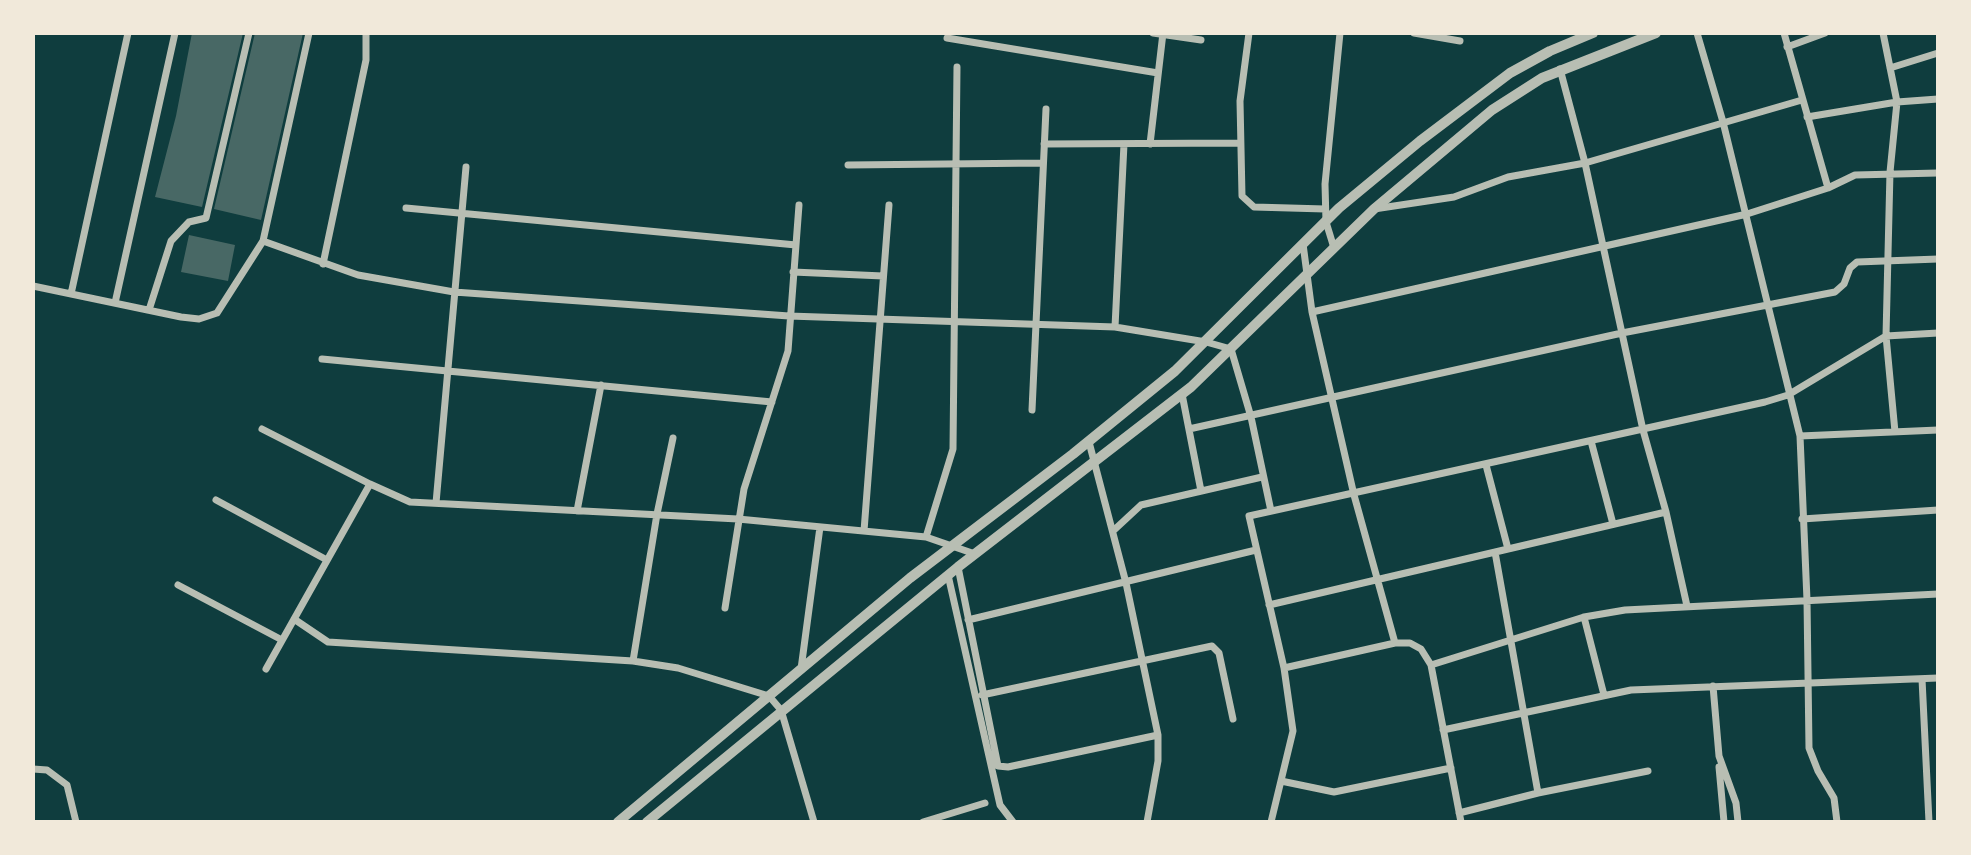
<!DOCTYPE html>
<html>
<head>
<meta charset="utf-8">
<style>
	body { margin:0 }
	#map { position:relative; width:1971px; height:855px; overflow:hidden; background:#0f3d3e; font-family:"Noto Serif",serif }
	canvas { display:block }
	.frame { position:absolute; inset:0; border:35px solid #f1e9da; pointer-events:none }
</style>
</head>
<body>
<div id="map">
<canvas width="1971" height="855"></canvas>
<div class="frame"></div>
</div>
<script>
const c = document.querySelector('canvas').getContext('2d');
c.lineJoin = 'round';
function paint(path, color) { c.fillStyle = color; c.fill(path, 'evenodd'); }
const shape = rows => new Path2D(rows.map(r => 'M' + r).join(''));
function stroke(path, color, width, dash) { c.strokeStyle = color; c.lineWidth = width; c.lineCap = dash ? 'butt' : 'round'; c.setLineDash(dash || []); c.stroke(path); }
paint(shape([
	[192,33,243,33,202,207,155,197,176,116],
	[255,33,303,33,261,220,214,209],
	[189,235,235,245,228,281,181,272]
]), '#486865');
stroke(shape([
	[1153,33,1201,40],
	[1249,33,1240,101,1242,196,1254,207,1325,209],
	[1414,33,1460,41],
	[1697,33,1723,122,1800,436,1807,600,1809,748,1818,771,1834,798,1837,822],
	[1784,33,1828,188],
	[1883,33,1897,102,1890,172,1886,336,1895,432],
	[947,38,1158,73],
	[1787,47,1825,33],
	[1890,68,1938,53],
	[1560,69,1585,163,1643,430,1666,512,1687,606],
	[1807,117,1897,102,1938,99],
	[1044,144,1240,143],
	[1150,144,1163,33],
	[848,165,1043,163],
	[406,208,796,245],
	[1374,209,1454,197,1508,177,1585,163,1802,100],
	[263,241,358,275,454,292,789,316,1115,327,1206,342,1231,349,1251,417,1271,511],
	[1303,244,1312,312,1354,495,1395,643],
	[1334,248,1326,222,1325,184,1340,33],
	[323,264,366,60,366,33],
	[793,272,883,276],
	[33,286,181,317,199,319,217,313,263,241,309,33],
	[71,294,128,33],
	[115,303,175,33],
	[149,310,171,241,189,222,206,218,249,33],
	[1312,312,1747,214,1828,188,1855,175,1938,173],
	[1115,327,1124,144],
	[322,359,772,402],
	[1182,394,1201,491],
	[1032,410,1046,109],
	[262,429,370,484,266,669],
	[1189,429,1622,333,1835,292,1844,284,1850,268,1857,262,1938,259],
	[1800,436,1938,430],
	[1591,441,1613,524],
	[1089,442,1126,583,1158,735,1158,761,1147,822],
	[1486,465,1508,549],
	[370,484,410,502,738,519,926,537,975,554],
	[216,500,327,560],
	[436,503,466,167],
	[577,511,601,385],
	[1802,519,1938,510],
	[864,531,889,205],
	[1113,531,1141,505,1262,477],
	[926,537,953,449,957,67],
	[1495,552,1538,793],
	[958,567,998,766,1008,767,1158,735],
	[948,575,1000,805,1013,822],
	[178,585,282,640],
	[1269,605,1666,512],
	[725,608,744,489,788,351,799,205],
	[1584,617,1604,695],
	[294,619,328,642,633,661,678,668,769,696,781,710,814,822],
	[968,620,1256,550],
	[633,661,657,514,673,438],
	[1431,665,1584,617,1625,610,1938,594],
	[1284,668,1395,643,1410,643,1421,649,1431,665,1461,822],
	[801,669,820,527],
	[1922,679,1929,822],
	[1713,686,1719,756,1736,803,1738,822],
	[982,695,1212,646,1219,653,1233,719],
	[1443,730,1631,690,1938,678],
	[1719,767,1724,822],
	[33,769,47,770,67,785,76,822],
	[1281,781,1334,792,1451,768],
	[1459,813,1538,793,1648,771],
	[923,822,985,803],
	[1271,822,1293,731,1284,668,1249,516,1765,402,1788,395,1886,336,1938,333]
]), '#b8beb3', 7);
stroke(shape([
	[618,822,910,578,1073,454,1175,371,1339,208,1420,141,1510,73,1550,51,1593,33],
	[647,822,958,567,1191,387,1374,209,1492,110,1542,78,1656,33]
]), '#b8beb3', 10);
</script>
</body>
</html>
